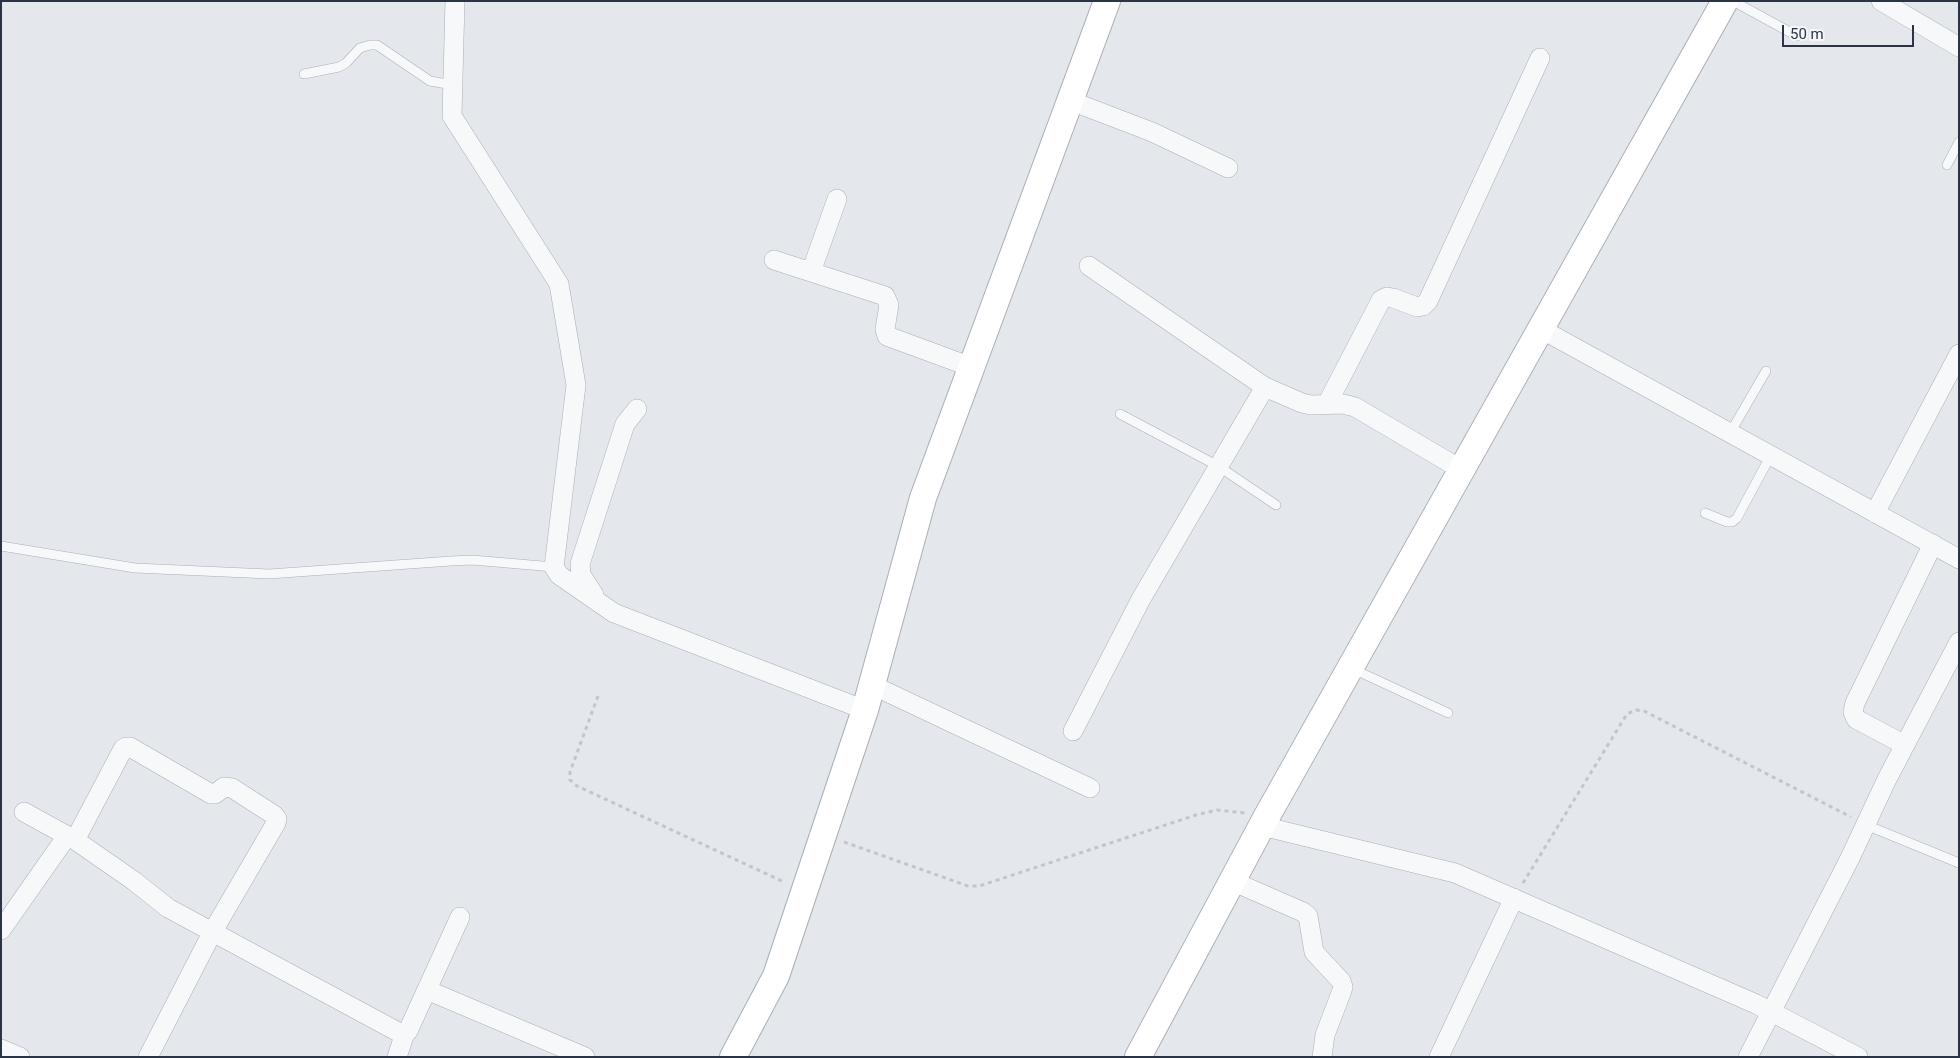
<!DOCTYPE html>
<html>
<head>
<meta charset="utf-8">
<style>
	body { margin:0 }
	#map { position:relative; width:1960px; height:1058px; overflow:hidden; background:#e4e7ec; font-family:Roboto,sans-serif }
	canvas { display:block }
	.frame { position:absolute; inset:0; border:2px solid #2b3445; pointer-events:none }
	.scale { position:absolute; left:1782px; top:25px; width:132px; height:22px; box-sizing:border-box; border:2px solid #2b3445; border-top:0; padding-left:6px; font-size:15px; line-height:18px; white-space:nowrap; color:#2b3445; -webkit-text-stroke:4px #f4f6f9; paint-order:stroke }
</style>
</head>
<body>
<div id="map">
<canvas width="1960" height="1058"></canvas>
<div class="frame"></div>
<div class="scale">50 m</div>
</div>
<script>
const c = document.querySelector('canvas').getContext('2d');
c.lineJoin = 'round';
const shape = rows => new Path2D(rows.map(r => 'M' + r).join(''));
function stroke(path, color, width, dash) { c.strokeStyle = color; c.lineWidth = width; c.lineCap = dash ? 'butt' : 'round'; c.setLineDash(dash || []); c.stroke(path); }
const lane = shape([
	[1733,1,1797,36],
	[304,74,339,67,346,63,360,48,370,45,377,45,430,81,453,85],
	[1947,165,1959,142],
	[1120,414,1218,466,1276,505],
	[1730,433,1766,371],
	[1705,513,1727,522,1732,522,1737,518,1771,455],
	[1,546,135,568,269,574,451,561,472,560,554,567],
	[1353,669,1448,713],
	[1866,825,1959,863]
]);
const street = shape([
	[455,1,452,116,559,284,576,385,554,567,559,575,614,613,865,710],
	[1881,1,1959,47],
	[1071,101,1152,132,1228,168],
	[774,260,885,296,889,305,885,329,887,336,971,367],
	[1089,266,1265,387,1302,403,1311,405,1343,404,1355,407,1462,470],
	[811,272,837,199],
	[1541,329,1959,559],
	[1327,404,1381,300,1387,297,1393,298,1417,307,1423,306,1428,301,1540,58],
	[1875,513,1959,354],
	[594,595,581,575,580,564,625,424,637,409],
	[872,685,1090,788],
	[1073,731,1141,599,1265,387],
	[1905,745,1856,719,1853,712,1855,703,1933,544],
	[24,812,75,840,134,881,168,908,400,1033,405,1033,408,1031,460,917],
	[1262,826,1455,873,1756,1004,1858,1057],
	[75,840,123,749,126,747,130,747,211,794,215,794,224,787,232,788,274,815,277,819,276,823,213,931,148,1057],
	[1232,881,1303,912,1308,916,1314,952,1341,981,1343,987,1341,993,1325,1035,1322,1057],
	[1,930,67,836],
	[427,990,585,1057],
	[1,1049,20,1057],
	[397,1057,405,1033],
	[1439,1057,1514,898],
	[1748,1057,1850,858,1887,779,1959,642]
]);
const secondary = shape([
	[733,1057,776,976,865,710,923,498,1107,1],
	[1138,1057,1267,816,1725,1]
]);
stroke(lane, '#a9aeb7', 10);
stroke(street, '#a9aeb7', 20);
stroke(secondary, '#a9aeb7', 28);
stroke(shape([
	[598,696,570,772,570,780,577,786,784,882],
	[844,842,968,886,979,886,1196,815,1217,810,1245,813],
	[1523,883,1627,714,1636,710,1644,711,1851,817]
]), '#c2c5cb', 3, [4, 4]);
stroke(lane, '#f7f8fa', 9);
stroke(street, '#f7f8fa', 19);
stroke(secondary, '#fff', 26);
</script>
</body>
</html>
